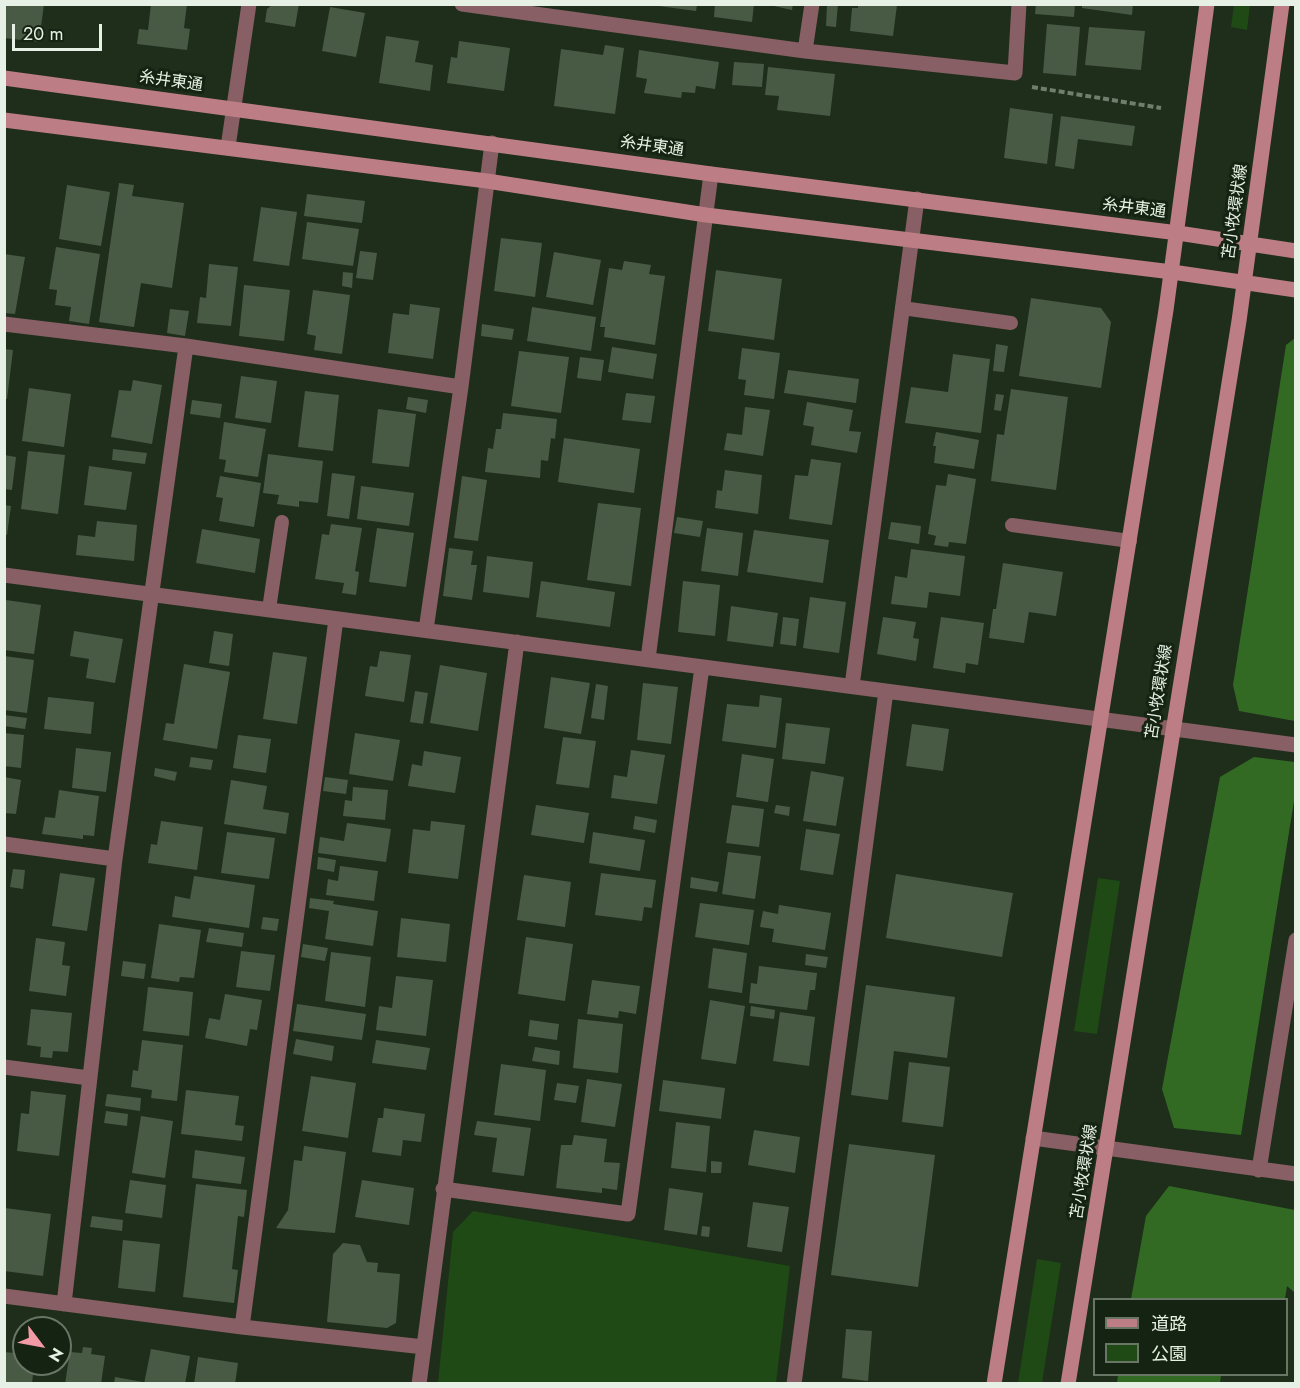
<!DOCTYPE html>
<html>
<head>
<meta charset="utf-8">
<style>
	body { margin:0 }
	#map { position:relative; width:1300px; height:1388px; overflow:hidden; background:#1e2e1b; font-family:Jost,"Noto Sans JP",sans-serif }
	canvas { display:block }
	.frame { position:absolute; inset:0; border:6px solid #e6f0e4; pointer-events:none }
	.legend { position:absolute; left:1093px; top:1298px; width:195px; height:78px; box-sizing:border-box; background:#152412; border:2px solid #697666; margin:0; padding:8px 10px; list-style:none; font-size:18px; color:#e6f0e4 }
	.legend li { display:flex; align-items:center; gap:12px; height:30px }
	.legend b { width:30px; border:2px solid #697666 }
	.north { position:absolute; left:12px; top:1316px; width:60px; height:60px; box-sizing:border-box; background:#152412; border:2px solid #697666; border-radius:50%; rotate:122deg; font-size:16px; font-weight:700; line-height:24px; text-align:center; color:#e6f0e4 }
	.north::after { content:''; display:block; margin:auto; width:21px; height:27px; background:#f49aa6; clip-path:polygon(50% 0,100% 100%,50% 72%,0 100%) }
	.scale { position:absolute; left:12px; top:24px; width:90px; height:27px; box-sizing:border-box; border:3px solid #e6f0e4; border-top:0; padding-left:8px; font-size:18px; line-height:21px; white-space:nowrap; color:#e6f0e4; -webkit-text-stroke:4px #152412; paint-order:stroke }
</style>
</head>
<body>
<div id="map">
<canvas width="1300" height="1388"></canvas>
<div class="frame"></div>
<ul class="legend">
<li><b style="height:8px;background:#bd7d84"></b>道路</li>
<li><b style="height:16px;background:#1f4915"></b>公園</li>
</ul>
<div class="north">N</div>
<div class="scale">20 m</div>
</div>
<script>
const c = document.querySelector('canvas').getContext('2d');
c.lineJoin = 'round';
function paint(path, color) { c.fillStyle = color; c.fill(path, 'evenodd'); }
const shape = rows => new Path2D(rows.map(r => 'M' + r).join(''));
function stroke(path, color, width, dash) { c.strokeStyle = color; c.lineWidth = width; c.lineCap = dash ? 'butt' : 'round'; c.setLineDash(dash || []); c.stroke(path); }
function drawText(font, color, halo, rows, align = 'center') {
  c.font = font + ' Jost,"Noto Sans JP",sans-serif'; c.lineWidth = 6; c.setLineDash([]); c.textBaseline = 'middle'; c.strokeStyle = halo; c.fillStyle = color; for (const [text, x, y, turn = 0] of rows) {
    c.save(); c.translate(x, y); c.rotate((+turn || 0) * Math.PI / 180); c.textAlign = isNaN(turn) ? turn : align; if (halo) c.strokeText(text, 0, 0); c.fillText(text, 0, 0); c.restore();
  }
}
paint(shape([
	[1234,5,1250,5,1247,30,1231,27],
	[1098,878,1120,881,1097,1034,1074,1031],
	[473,1211,790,1266,776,1383,438,1383,453,1232],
	[1037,1259,1061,1263,1042,1383,1018,1383]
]), '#1f4915');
paint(shape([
	[1295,338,1295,721,1239,711,1233,685,1286,345],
	[1254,757,1295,762,1296,788,1241,1135,1174,1128,1162,1089,1220,777],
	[1169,1186,1295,1210,1295,1293,1287,1286,1285,1299,1131,1299,1146,1216],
	[1118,1375,1118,1374,1221,1375,1220,1383,1117,1383]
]), '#326a24');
paint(shape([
	[4,4,44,4,39,42,4,38],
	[151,4,187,4,184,28,190,29,187,50,137,44,139,29,148,30],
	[273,4,299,4,295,27,265,22,267,9],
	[715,4,754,4,752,22,714,17],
	[765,4,793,4,792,10],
	[827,4,838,4,836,27,826,26],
	[1036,4,1075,4,1074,17,1035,14],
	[1082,4,1133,4,1132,15,1082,8],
	[651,5,697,5,696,11],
	[858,5,897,5,893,36,850,31,852,8,858,8],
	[330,7,365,13,356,57,322,51],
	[1047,24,1080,27,1076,76,1043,73],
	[1089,27,1145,31,1141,70,1085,65],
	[386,36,419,41,415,62,433,65,430,91,379,83],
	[459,41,510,48,504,91,447,83,451,57,457,58],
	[605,45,624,48,615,114,554,106,561,49,603,55],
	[639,50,719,62,715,89,696,86,695,93,682,92,681,98,644,93,647,79,636,77],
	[734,62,764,64,762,87,732,85],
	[768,67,835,74,830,116,777,110,779,96,765,95],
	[1010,108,1053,114,1047,164,1004,158],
	[1061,116,1135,126,1132,146,1078,139,1074,169,1055,166],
	[119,183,134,185,132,196,184,203,172,288,141,283,134,327,99,322],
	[67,185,110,192,101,246,59,239],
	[307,194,365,201,362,223,304,216],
	[261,207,297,212,289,266,253,261],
	[307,222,359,229,353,266,302,259],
	[501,238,542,243,535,297,494,291],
	[56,247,100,254,89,324,69,321,71,307,55,305,57,290,49,289],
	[360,251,377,253,373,280,356,278],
	[554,252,601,260,593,305,546,297],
	[4,254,25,257,15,314,4,313],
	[624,261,651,265,649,274,665,276,655,345,604,337,605,327,600,327,609,268,622,270],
	[209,264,238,267,231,326,197,323,200,297,206,298],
	[716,270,782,279,774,340,708,331],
	[343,272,353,273,352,288,342,286],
	[244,285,290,290,284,341,239,336],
	[313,290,350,295,342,354,314,350,316,336,307,334],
	[1031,298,1101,308,1111,322,1101,388,1019,376],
	[410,304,440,308,433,359,388,353,393,313,409,315],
	[532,307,596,317,591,351,527,341],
	[170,309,189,311,185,336,167,333],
	[482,324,514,329,512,340,481,336],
	[996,344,1008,346,1004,372,993,371],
	[612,347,657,354,653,379,608,372],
	[742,348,780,353,774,399,744,395,746,380,738,379],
	[4,349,13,350,7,399,4,399],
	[519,351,569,357,561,413,511,406],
	[953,354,990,359,981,433,905,423,911,387,948,392],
	[580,357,604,360,601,381,577,378],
	[788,370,859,379,856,403,784,393],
	[241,376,277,381,271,423,235,418],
	[133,380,162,385,152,444,111,437,119,390,131,391],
	[29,388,71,394,64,447,22,441],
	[1011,389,1068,397,1056,490,991,481,997,434,1004,435],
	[305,391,339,395,333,451,298,447],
	[626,393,655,396,651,423,622,420],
	[996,394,1004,395,1001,411,994,410],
	[408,397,428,400,426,413,406,409],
	[192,400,222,404,220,418,190,414],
	[807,402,853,410,849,431,861,432,857,453,811,445,814,427,803,425],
	[745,407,770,410,763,456,724,450,727,433,742,435],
	[378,409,416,414,409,467,372,463],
	[503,413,557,419,555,439,551,438,548,461,541,460,540,478,485,472,488,448,493,449,496,429,501,429],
	[224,422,266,429,258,477,224,472,226,460,219,459],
	[936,432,979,440,974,469,934,463,936,446,933,446],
	[564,438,640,449,634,493,558,482],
	[113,449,147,453,145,464,112,460],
	[28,451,65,455,58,514,21,509],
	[268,454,323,461,318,503,299,501,299,507,277,504,279,495,263,493],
	[4,455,16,457,12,490,4,489],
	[811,459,841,463,832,525,789,519,795,475,808,476],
	[89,466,132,472,126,510,84,505],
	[725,470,762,475,758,514,715,508,717,490,722,491],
	[332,473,355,476,349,519,327,516],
	[948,474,976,479,966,544,949,542,948,547,934,545,936,536,928,534,936,485,946,486],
	[220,476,261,483,254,527,219,521,223,498,216,497],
	[462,476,487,480,478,541,454,538],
	[361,486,414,493,409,526,357,519],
	[598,503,641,508,631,586,587,580],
	[4,505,11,506,7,535,4,534],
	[677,517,703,521,700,537,674,533],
	[97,521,137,525,134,561,76,555,78,535,95,537],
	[891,522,921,526,919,544,888,539],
	[331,524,362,528,355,571,359,572,356,595,342,593,344,583,315,579,322,534,329,535],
	[377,528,414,533,406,587,369,582],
	[707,528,743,533,738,576,701,571],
	[202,529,260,539,255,573,196,563],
	[754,530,829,540,823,583,747,572],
	[449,548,473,551,471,565,477,565,472,600,443,596],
	[911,549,965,556,960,596,929,592,927,608,891,604,895,576,907,578],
	[487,556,533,562,529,598,483,592],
	[1003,563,1063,572,1056,616,1029,612,1024,643,989,638,993,609,996,609],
	[541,581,615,592,610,627,536,617],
	[683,581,720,585,715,636,678,632],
	[810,597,846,602,839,653,803,648],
	[6,600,41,605,34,654,4,650],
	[731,606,778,613,773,647,727,641],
	[783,617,799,619,796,646,780,644],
	[883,617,916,622,913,638,919,639,916,661,877,654],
	[941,617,984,623,978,665,966,663,965,673,933,668],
	[74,631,123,639,115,683,86,678,89,659,70,656],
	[214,631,233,634,229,666,209,663],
	[380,651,411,655,404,702,365,696,370,666,377,667],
	[273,652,307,657,297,724,263,719],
	[4,656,34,660,27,713,4,710],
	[184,664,230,672,217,749,163,740,166,723,174,724],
	[440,665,487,673,478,731,430,723],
	[551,677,590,683,581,734,544,728],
	[643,683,678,687,671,744,637,740],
	[596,684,608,686,604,720,591,718],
	[415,691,428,693,423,724,410,722],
	[760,695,782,698,776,748,722,741,727,704,759,707],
	[48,697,94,702,91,734,44,729],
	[4,715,27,718,25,729,4,726],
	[786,723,830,728,825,764,782,759],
	[912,724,949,729,943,771,906,766],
	[4,733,24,735,21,768,4,766],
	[355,733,400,740,393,781,349,774],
	[238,735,271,739,266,773,233,768],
	[563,737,596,741,589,788,556,784],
	[76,748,111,752,106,792,72,788],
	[631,750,665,755,657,804,611,798,614,775,627,777],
	[424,751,461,757,455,793,408,786,412,764,422,766],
	[742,754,774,759,768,802,736,797],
	[191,757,213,760,211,770,189,767],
	[155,768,177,772,175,781,154,776],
	[811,771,844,777,836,826,803,821],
	[4,777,21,780,16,814,4,813],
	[325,777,348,780,346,794,323,791],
	[231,780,267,786,263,809,289,813,286,834,224,824],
	[353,787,388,790,385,820,343,816,345,800,352,801],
	[59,790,99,796,94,836,83,835,83,839,42,834,45,817,55,818],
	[536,805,589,813,584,843,531,835],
	[732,805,764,809,759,847,726,843],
	[776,805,790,807,789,816,774,813],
	[635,816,657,820,655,833,633,829],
	[161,821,203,827,197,870,148,863,151,844,157,845],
	[431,821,465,825,458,879,408,873,413,829,430,831],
	[347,823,391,829,386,862,318,853,320,837,344,841],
	[806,829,840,834,833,875,800,870],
	[227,832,275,838,269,879,221,873],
	[593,832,645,840,640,871,589,863],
	[728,852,761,856,755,899,722,894],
	[318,857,336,860,334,872,317,869],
	[340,866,378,871,374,901,326,895,328,879,338,881],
	[13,869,25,870,23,889,10,887],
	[60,873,95,878,87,931,52,926],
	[601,873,656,880,652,908,644,907,642,921,595,915],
	[896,874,1013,893,1002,957,886,938],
	[524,875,571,882,565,927,517,920],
	[194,876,255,885,249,928,172,917,175,896,190,899],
	[691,877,719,882,717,892,690,888],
	[310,898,334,901,333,904,378,911,373,946,325,939,329,911,309,908],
	[700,903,754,910,749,945,695,937],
	[779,905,831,913,825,950,772,942,774,929,760,927,763,911,778,914],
	[263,917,279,919,277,931,261,929],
	[401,918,450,924,446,962,397,957],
	[159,924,201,930,194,978,180,977,179,982,151,978],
	[209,928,244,933,242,947,206,942],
	[526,937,573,944,565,1001,518,994],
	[36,938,65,942,62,965,70,966,66,996,29,991],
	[303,944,328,948,325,961,301,957],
	[713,948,747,953,742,993,708,988],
	[241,951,275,955,270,991,236,987],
	[331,952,371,957,365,1007,325,1001],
	[806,954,828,957,826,968,805,965],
	[123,961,146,964,144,979,121,976],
	[759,966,817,973,815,990,810,990,807,1010,749,1003,751,983,757,984],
	[396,976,433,980,426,1036,376,1030,379,1006,392,1008],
	[592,980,640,986,636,1014,619,1011,618,1018,587,1014],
	[866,985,955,997,947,1058,894,1051,888,1100,851,1095],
	[148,987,193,992,189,1036,143,1031],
	[225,994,262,1000,257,1030,250,1029,247,1046,205,1038,209,1018,220,1020],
	[710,1000,745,1006,736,1064,701,1059],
	[297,1004,366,1014,362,1040,293,1031],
	[751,1006,775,1010,774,1019,750,1016],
	[31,1009,72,1013,68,1052,53,1051,52,1058,40,1057,41,1047,27,1045],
	[780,1012,815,1017,809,1066,773,1061],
	[578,1019,623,1024,618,1073,573,1068],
	[530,1020,559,1024,557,1040,528,1036],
	[296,1039,334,1046,332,1061,293,1054],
	[142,1040,183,1045,177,1101,151,1098,152,1090,131,1087,133,1070,138,1071],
	[376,1040,430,1048,426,1070,372,1063],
	[535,1047,560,1051,559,1065,532,1061],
	[909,1062,950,1067,943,1127,902,1122],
	[501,1064,546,1070,540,1121,494,1115],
	[311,1076,356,1083,348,1138,302,1131],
	[587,1079,622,1084,615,1127,581,1122],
	[663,1080,725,1088,721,1119,659,1111],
	[557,1083,579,1086,576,1103,554,1100],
	[186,1090,239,1096,235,1125,244,1126,242,1141,181,1134],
	[31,1091,66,1095,59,1156,17,1151,21,1113,29,1114],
	[107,1094,141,1098,140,1111,105,1106],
	[384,1108,425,1114,421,1142,403,1140,401,1156,372,1152,378,1118,383,1118],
	[106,1111,128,1114,127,1126,104,1123],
	[141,1116,173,1121,165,1178,132,1173],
	[477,1121,531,1128,524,1176,492,1172,497,1138,474,1135],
	[676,1122,710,1126,706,1172,671,1168],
	[754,1130,800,1137,795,1173,748,1165],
	[574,1135,607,1139,604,1162,620,1163,617,1190,602,1188,602,1193,556,1188,561,1145,572,1145],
	[849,1144,935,1155,918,1287,831,1275],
	[304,1146,346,1152,335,1233,276,1228,288,1210,294,1160,302,1161],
	[195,1150,245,1157,241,1184,192,1178],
	[711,1161,722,1162,721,1173,711,1173],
	[130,1180,166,1185,162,1218,125,1213],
	[362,1180,414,1188,409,1225,355,1217],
	[196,1184,247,1190,244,1217,238,1216,232,1269,238,1270,234,1303,183,1297],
	[669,1188,703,1193,697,1235,664,1230],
	[753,1202,789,1207,782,1252,747,1247],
	[5,1208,51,1214,43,1276,4,1271],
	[92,1216,123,1220,122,1231,90,1227],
	[702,1226,710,1227,709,1237,701,1236],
	[123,1240,160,1244,155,1292,118,1288],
	[343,1243,360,1245,367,1262,378,1263,377,1272,400,1274,396,1323,387,1328,327,1322,333,1254],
	[846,1329,872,1331,868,1381,842,1378],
	[16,1343,24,1344,24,1364,34,1364,32,1384,4,1384,4,1352,15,1353],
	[83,1347,92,1348,91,1354,105,1356,101,1384,65,1384,70,1352,82,1353],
	[151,1349,190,1356,185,1384,144,1384],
	[198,1357,238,1363,235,1384,194,1384],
	[115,1377,143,1382,143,1384,114,1384]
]), '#485944');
stroke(shape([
	[1032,87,1161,108]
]), '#707e6e', 4, [6, 3]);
stroke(shape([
	[902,308,1011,323],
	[1012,525,1130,541],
	[269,609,282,522]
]), '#875f64', 14);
stroke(shape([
	[462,4,805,51,1015,73,1019,4],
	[805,51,812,4],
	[228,147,249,4],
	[4,324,186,346,461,387],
	[4,575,1296,745],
	[426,630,461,387,492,143],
	[648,659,711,174],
	[852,686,917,199],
	[4,844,115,859],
	[4,1067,89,1078],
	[1033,1138,1296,1174],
	[1259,1170,1296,940],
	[443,1189,628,1214,702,667],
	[4,1296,242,1327,424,1347],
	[64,1304,115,859,186,346],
	[242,1327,336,619],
	[419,1384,517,642],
	[794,1384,886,691]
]), '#875f64', 15);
stroke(shape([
	[4,78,711,174,1178,233,1296,251],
	[4,120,487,181,706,215,1172,272,1296,290],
	[994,1384,1166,310,1207,4],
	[1068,1384,1239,321,1282,4]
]), '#bd7d84', 15);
drawText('16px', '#e6f0e4', '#152412', [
	["糸井東通",171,82,8],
	["糸井東通",652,147,8],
	["糸井東通",1134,209,7],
	["苫小牧環状線",1236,212,-82],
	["苫小牧環状線",1160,692,-81],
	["苫小牧環状線",1085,1172,-81]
]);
</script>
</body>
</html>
